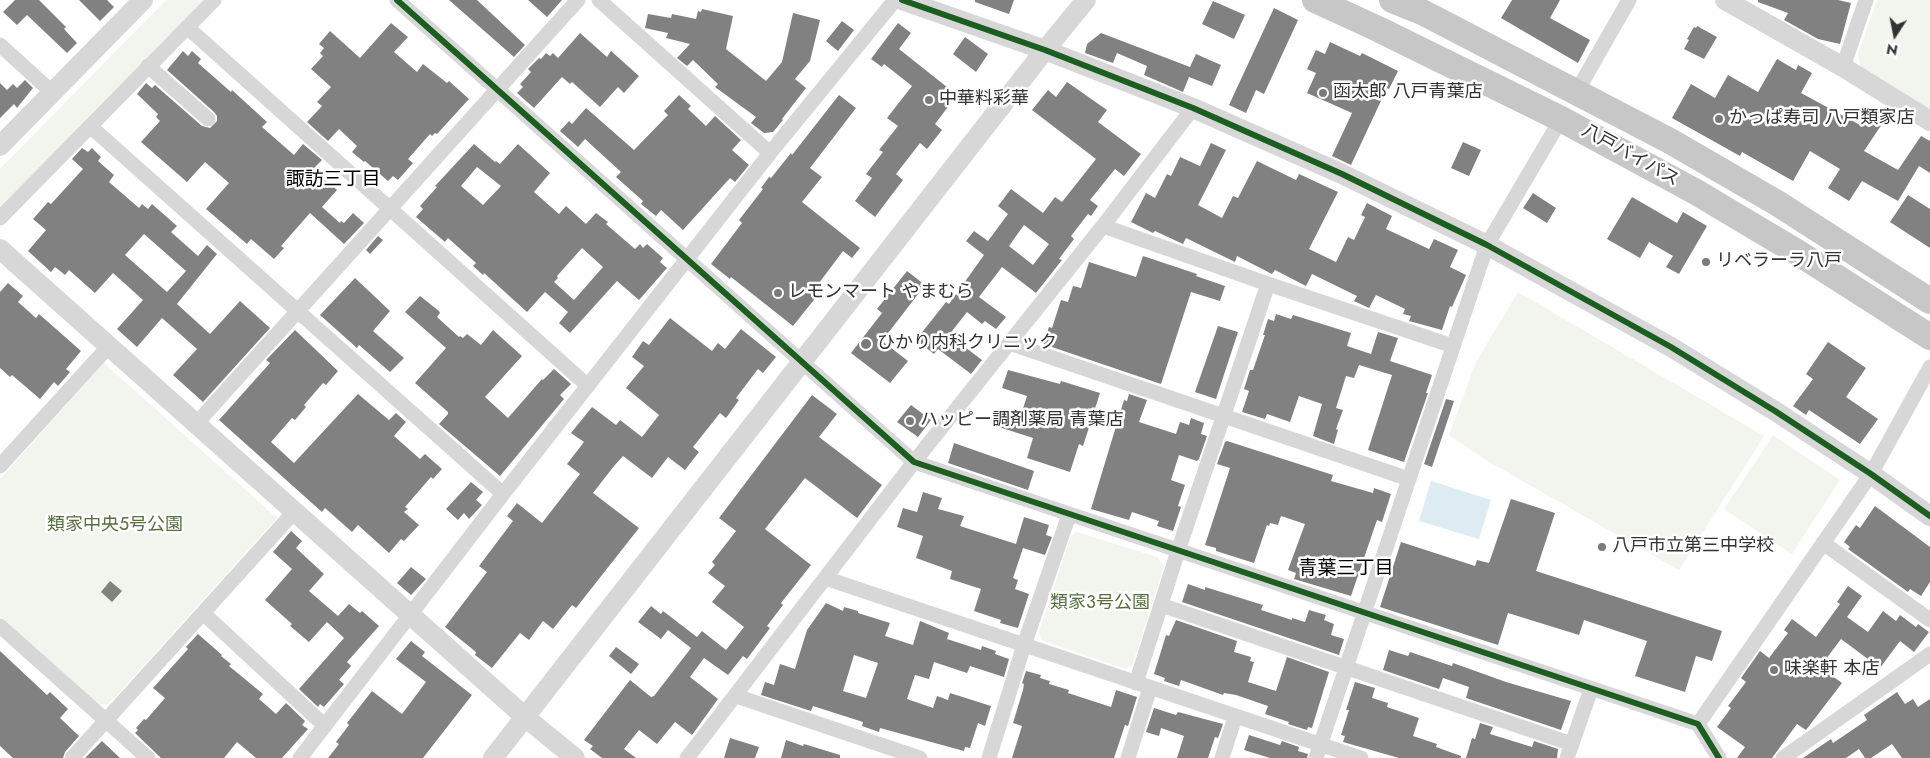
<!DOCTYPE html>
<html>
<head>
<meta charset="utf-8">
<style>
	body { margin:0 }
	#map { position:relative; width:1930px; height:758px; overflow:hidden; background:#fff; font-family:Jost,sans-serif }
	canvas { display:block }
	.north { position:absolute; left:1870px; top:10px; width:50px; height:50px; -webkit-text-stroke:4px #fff; paint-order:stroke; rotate:191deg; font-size:14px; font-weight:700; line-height:20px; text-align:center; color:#333 }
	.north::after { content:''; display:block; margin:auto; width:18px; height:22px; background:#333; clip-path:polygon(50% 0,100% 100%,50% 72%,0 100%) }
</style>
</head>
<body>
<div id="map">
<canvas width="1930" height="758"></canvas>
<div class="north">N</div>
</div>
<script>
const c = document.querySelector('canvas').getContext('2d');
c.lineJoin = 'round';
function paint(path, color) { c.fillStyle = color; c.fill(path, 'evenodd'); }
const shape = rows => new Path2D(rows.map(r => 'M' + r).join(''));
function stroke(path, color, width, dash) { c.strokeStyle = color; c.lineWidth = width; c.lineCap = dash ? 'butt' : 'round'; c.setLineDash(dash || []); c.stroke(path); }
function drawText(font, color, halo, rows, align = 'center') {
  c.font = font + ' Jost,"Noto Sans JP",sans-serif'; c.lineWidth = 5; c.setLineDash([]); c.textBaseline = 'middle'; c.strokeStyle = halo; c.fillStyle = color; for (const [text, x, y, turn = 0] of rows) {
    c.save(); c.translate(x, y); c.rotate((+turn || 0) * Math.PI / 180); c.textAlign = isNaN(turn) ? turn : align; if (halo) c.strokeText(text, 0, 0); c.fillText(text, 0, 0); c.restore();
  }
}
paint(shape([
	[166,0,203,0,0,207,0,169],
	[1877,0,1930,0,1930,112,1861,68,1858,55],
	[1518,292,1764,436,1679,570,1489,462,1449,435,1476,362],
	[104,363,277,518,109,704,98,704,0,616,0,479],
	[1773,435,1840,480,1792,554,1724,509],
	[1077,532,1157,557,1164,566,1132,666,1126,669,1041,640,1039,632,1071,536]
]), '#f1f5ed');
paint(shape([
	[1431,481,1491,500,1479,539,1419,521]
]), '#ddebf3');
paint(shape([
	[15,0,39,0,66,27,64,29,77,43,67,53,27,15,17,25,3,12],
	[79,0,107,0,114,7,100,21],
	[449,0,477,0,525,45,514,57],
	[528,0,562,0,547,17],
	[975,0,1014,0,1009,14,975,2],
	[1512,0,1560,0,1550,18,1590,40,1578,63,1501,18],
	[1758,0,1838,0,1851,3,1840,44,1818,39,1784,20,1788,13,1758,2],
	[1213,1,1245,15,1234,39,1202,24],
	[1274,8,1298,20,1264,94,1256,90,1246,113,1229,105],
	[702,9,733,16,726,49,766,81,782,62,793,13,820,20,810,61,795,79,806,88,782,119,783,120,773,132,764,133,751,123,756,117,715,87,718,84,693,60,687,66,677,58,690,44,666,38,668,33,645,28,648,14,671,18,672,14,696,19,698,11,701,12],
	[842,21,854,30,838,51,826,41],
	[391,23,408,37,394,52,417,72,423,64,447,83,449,81,469,99,437,134,435,133,432,136,430,134,408,159,413,163,398,180,393,176,388,181,365,161,364,162,352,152,357,146,339,129,328,141,307,122,322,106,317,102,331,87,311,69,323,56,320,53,324,48,319,44,330,31,360,58],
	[898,23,911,33,899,49,957,95,935,124,942,130,927,149,920,143,896,174,903,180,875,217,855,201,872,178,866,174,883,152,879,150,898,126,887,118,912,86,884,64,882,67,871,59],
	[1697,26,1717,37,1704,59,1684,49,1689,40,1687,39,1694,27,1696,28],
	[580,33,607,57,611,51,639,76,624,93,618,87,600,107,572,82,570,84,562,77,534,108,517,93,523,87,520,84,531,72,528,69,539,58,541,59,546,53,550,56,553,53,558,58],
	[1101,33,1190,67,1196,54,1221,65,1212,86,1189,77,1183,92,1144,75,1147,66,1117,53,1113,63,1085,53,1087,44],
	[965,37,988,54,976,72,953,54],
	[1330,42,1360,56,1362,53,1398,71,1389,89,1387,88,1351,165,1332,156,1352,113,1307,93,1316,73,1307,69,1316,50,1325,54],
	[183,51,188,56,192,51,201,59,198,63,231,92,232,90,267,122,262,127,294,155,303,144,322,160,313,169,337,190,322,207,340,223,341,221,344,223,353,213,364,223,344,244,310,213,281,246,284,248,274,259,251,239,247,244,206,209,229,183,205,162,187,182,141,142,160,121,156,117,158,114,137,94,146,83,152,88,155,85,202,126,210,128,217,121,217,116,214,112,167,70],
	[1777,59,1796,70,1798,65,1812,73,1801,93,1860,125,1869,112,1884,121,1864,151,1898,170,1921,136,1930,141,1930,173,1919,166,1898,201,1862,181,1849,201,1828,188,1840,169,1810,151,1793,181,1742,152,1740,156,1672,118,1691,84,1715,98,1728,75,1758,92],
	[25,80,33,88,17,108,14,104,0,118,0,83,7,90,13,84,17,88],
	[1067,82,1107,110,1098,122,1141,154,1124,176,1115,169,1090,200,1098,206,1091,216,1088,214,1071,236,1074,239,1059,259,1062,260,1036,293,1002,267,979,297,1006,317,996,329,985,321,982,324,967,312,949,335,982,360,971,374,938,349,934,354,916,340,946,302,949,304,984,255,966,241,974,231,988,241,1008,214,998,206,1011,189,1043,213,1055,197,1062,202,1096,159,1032,110,1048,90,1056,97],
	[1024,225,1049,244,1033,265,1009,246],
	[679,95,691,106,688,109,706,126,715,116,741,140,732,150,749,165,735,182,730,178,683,230,661,210,656,216,641,204,643,201,616,177,621,172,585,139,578,147,560,131,569,121,572,124,586,108,634,150,668,115,664,111],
	[839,95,856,108,810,168,822,177,802,202,860,248,852,258,843,251,816,287,821,291,793,326,731,277,730,279,711,264,742,223,739,220,763,189,761,188,769,177,771,178,791,153,792,155],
	[1463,142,1481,150,1469,176,1451,168],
	[1211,143,1226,150,1198,205,1222,218,1233,196,1238,198,1257,161,1296,180,1299,174,1338,192,1309,249,1336,262,1348,237,1354,240,1365,217,1361,215,1367,203,1392,216,1386,229,1429,249,1434,239,1458,250,1450,267,1466,275,1452,307,1450,306,1442,330,1409,321,1411,316,1403,314,1405,309,1376,295,1369,308,1354,301,1357,296,1312,274,1306,286,1275,270,1272,274,1237,256,1235,262,1186,238,1183,244,1155,231,1153,233,1131,222,1146,193,1155,198,1167,174,1171,176,1180,157,1200,166],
	[474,144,495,162,496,161,500,164,518,144,550,173,534,192,559,214,566,206,586,224,596,213,608,222,606,224,635,249,640,244,643,248,647,244,663,258,660,262,667,268,639,300,617,281,570,333,559,323,568,312,545,292,527,312,484,273,483,275,473,266,476,263,448,238,445,242,416,217,423,209,420,206,437,187,435,186],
	[477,167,501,186,483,205,461,186],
	[582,248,603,267,574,300,554,282,558,278,557,276],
	[82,148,88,152,92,148,101,157,98,161,114,175,109,182,139,208,142,204,148,209,152,204,177,226,171,232,198,256,207,245,217,254,177,304,210,334,240,301,270,328,203,402,173,375,197,349,162,318,137,347,117,329,143,300,113,273,95,293,69,270,65,275,55,267,51,272,28,251,46,230,33,219,48,202,51,204,83,169,72,159],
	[144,234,186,271,167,292,125,255],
	[1533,193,1556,208,1547,223,1523,208],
	[1908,195,1930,209,1930,248,1890,222],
	[1632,197,1677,223,1683,212,1707,226,1679,274,1666,267,1673,256,1649,242,1640,258,1607,239],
	[378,236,383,240,370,254,366,250],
	[1143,256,1197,274,1196,276,1225,286,1220,301,1191,292,1161,384,1043,344,1049,327,1052,328,1061,300,1068,302,1073,286,1081,288,1089,262,1136,277],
	[907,271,925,285,882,341,908,361,890,383,851,353,882,313,877,309],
	[355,278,390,311,373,331,404,358,390,372,359,345,357,348,320,315],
	[8,283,23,296,18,302,36,318,39,314,81,351,66,369,70,372,58,386,54,382,40,399,12,375,10,377,0,368,0,292],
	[420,296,439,311,440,313,437,317,459,337,460,336,463,338,467,334,481,345,493,330,522,356,485,397,508,418,542,379,543,380,554,369,571,384,560,395,564,399,500,476,439,424,448,414,448,412,415,383,446,348,405,312],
	[1276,314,1291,319,1293,315,1351,333,1347,346,1371,354,1378,332,1398,338,1390,361,1432,375,1426,393,1428,393,1404,462,1368,450,1392,375,1359,365,1354,378,1346,376,1336,408,1343,410,1336,429,1338,430,1334,444,1313,436,1322,404,1299,396,1290,422,1267,414,1265,419,1242,412,1249,391,1244,389,1250,370,1253,370,1265,335,1263,335,1268,319,1274,321],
	[670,318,712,351,718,343,725,349,741,329,776,357,763,373,758,369,736,398,739,400,726,418,720,413,693,447,699,452,685,470,668,457,652,478,623,456,614,466,593,493,639,528,576,608,572,605,553,629,543,621,529,640,520,633,492,668,475,655,476,652,445,627,487,572,479,566,513,521,507,516,517,503,542,523,580,474,567,464,584,442,571,433,592,407,616,425,620,420,642,437,659,415,626,388,644,366,632,357,643,341,649,345],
	[1218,326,1238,332,1216,399,1195,392],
	[295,330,338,371,326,385,323,383,304,405,306,407,295,420,292,418,271,442,294,463,358,394,389,420,396,413,406,422,394,436,420,459,425,454,442,469,433,479,431,477,405,507,408,509,404,512,419,525,404,541,401,539,389,553,358,525,352,532,325,508,322,512,219,420,270,363,266,360],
	[1828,342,1866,368,1846,397,1878,419,1860,444,1809,410,1806,415,1793,406,1813,379,1806,374],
	[1008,370,1060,384,1061,381,1100,393,1083,446,1079,444,1070,472,1027,458,1033,438,999,427,1004,413,1020,418,1027,396,1002,388],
	[1129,394,1147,400,1139,422,1176,434,1180,422,1189,425,1191,418,1204,423,1201,434,1207,436,1199,459,1197,461,1179,455,1171,480,1185,485,1178,506,1181,507,1173,531,1157,526,1159,521,1132,512,1129,520,1091,509,1124,400,1127,401],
	[812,395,837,414,819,437,882,485,857,518,805,478,765,529,811,565,781,603,783,605,767,626,770,628,747,659,743,656,728,675,704,658,690,677,718,699,692,735,675,722,657,744,639,730,624,749,636,758,602,758,590,749,593,746,584,740,630,680,651,697,654,696,691,648,668,630,661,639,638,622,651,606,661,614,663,611,697,637,702,631,726,650,744,627,712,602,725,586,708,573,715,565,712,562,736,531,719,518],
	[1446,399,1454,401,1432,467,1424,464],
	[911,405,931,420,918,437,897,422],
	[1227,441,1333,475,1331,481,1373,493,1374,488,1391,494,1382,522,1377,520,1351,596,1294,579,1296,573,1288,570,1305,524,1281,516,1278,525,1270,523,1269,526,1267,525,1254,563,1216,551,1216,548,1205,545,1230,468,1217,464,1225,442],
	[954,443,1034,471,1028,490,948,463],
	[471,482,483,492,476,500,482,505,469,519,464,513,458,520,446,509],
	[923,492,942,498,938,509,964,516,960,526,1016,544,1024,517,1049,525,1046,535,1052,537,1045,555,1023,548,1013,578,1018,580,1015,589,1029,594,1018,628,1000,623,1001,620,974,611,981,589,950,579,952,571,916,558,923,536,897,527,903,508,917,512],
	[1511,499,1555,513,1536,571,1722,631,1712,661,1696,656,1685,692,1635,676,1647,641,1584,620,1579,635,1508,613,1498,645,1380,607,1401,542,1475,566,1477,560,1489,563],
	[1875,506,1930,547,1930,582,1921,596,1910,589,1908,592,1848,549,1850,547,1844,542,1856,525,1860,528],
	[291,531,302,541,296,548,324,574,309,591,338,616,349,604,360,613,362,611,379,626,347,662,351,666,339,680,344,684,324,707,320,704,318,707,299,689,344,638,327,622,309,642,290,626,292,624,265,600,292,569,273,552],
	[411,567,426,579,411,595,397,583],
	[110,581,122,591,112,602,101,592],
	[1188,584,1205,590,1205,587,1263,605,1261,610,1292,620,1292,618,1305,622,1309,610,1326,615,1324,620,1334,624,1331,635,1344,639,1339,655,1182,602],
	[1848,586,1862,596,1847,617,1868,632,1883,611,1896,621,1900,615,1916,627,1918,624,1929,632,1914,652,1900,641,1880,668,1841,639,1820,667,1842,683,1806,730,1797,724,1772,758,1737,758,1745,747,1717,727,1731,708,1728,706,1746,682,1741,678,1760,651,1769,658,1788,633,1784,630,1792,619,1816,637,1840,604,1837,602],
	[826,603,843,611,844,607,858,611,858,613,890,623,885,636,913,645,920,621,949,633,947,639,981,650,982,646,996,651,995,654,1009,659,1004,677,970,666,967,673,934,662,929,679,915,675,907,699,933,708,937,696,948,700,950,693,991,706,985,726,978,723,970,748,965,747,964,751,880,728,879,732,862,726,863,722,813,706,811,711,761,695,765,682,774,685,780,664,795,669,807,630],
	[854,655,878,663,866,698,843,691],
	[1176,620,1237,641,1234,652,1251,657,1250,661,1254,662,1248,682,1276,691,1287,657,1329,672,1312,728,1308,727,1307,730,1288,724,1289,722,1265,714,1268,706,1236,695,1224,693,1223,695,1181,680,1179,686,1164,681,1165,678,1154,674,1166,635,1169,636],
	[198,634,222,655,221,656,231,664,229,666,263,694,259,699,276,714,286,703,305,721,302,725,308,729,282,758,256,758,237,742,224,758,161,758,135,733,138,730,136,728,144,719,146,720,165,698,153,688,188,649,186,647],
	[411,641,425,652,422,656,472,695,423,758,328,758,339,744,336,742,349,725,347,723,372,691,402,714,426,682,396,659],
	[616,647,639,664,631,674,609,656],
	[1389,650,1408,656,1410,652,1452,666,1453,663,1506,682,1571,701,1561,730,1466,698,1469,687,1443,678,1439,689,1383,670],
	[0,651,47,695,50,692,68,709,60,718,79,736,65,752,63,758,13,758,0,746],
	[1026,671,1041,675,1040,678,1050,681,1049,684,1069,690,1068,693,1111,707,1116,690,1137,697,1128,726,1125,725,1114,758,1012,758,1022,726,1013,723,1023,690,1024,684,1022,683],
	[1355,682,1375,688,1372,698,1388,703,1387,707,1419,718,1413,736,1437,744,1436,747,1461,756,1461,758,1399,758,1343,742,1345,736,1341,735,1349,710,1346,710],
	[1897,692,1905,704,1913,699,1918,707,1930,699,1930,758,1902,758,1892,744,1871,758,1865,758,1859,749,1846,758,1803,758,1831,739,1833,743,1867,720,1864,715],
	[1154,708,1176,715,1178,712,1223,724,1218,738,1215,737,1208,758,1177,758,1184,736,1161,728,1159,736,1146,732],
	[1480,723,1493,727,1490,734,1532,747,1534,741,1558,749,1557,758,1466,758,1472,738,1475,739],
	[1249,735,1280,745,1282,741,1299,747,1298,751,1308,754,1307,758,1270,758,1244,750],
	[730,738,759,747,755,758,724,758],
	[786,740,803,746,804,744,840,755,840,758,781,758],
	[102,741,120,758,85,758]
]), '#818181');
stroke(shape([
	[397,0,914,462,1698,724,1719,758],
	[599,0,770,153],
	[187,27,588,386],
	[0,45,52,92],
	[148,66,208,119],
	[1843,67,1866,0],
	[1577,91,1629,0],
	[90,126,503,494],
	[0,218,214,0],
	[1103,226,1268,284,1453,346],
	[1009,343,1409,479],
	[196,424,578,0],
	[0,466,109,346],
	[1823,543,1930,620],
	[825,578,1361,758],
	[1161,605,1572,744],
	[203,613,325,726],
	[0,626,148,758],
	[1136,683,1178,551,1268,284],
	[736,696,920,758],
	[1698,724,1871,474,1930,367],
	[72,758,294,512],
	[300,758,503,494,770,153,895,0],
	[687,758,914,462,1103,226,1193,108],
	[989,758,1024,645,1069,515],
	[1128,758,1150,688],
	[1222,758,1235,717],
	[1316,758,1487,245,1561,119],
	[1567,758,1591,689],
	[1783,758,1930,654]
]), '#d7d7d7', 15);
stroke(shape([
	[902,0,1045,50,1193,108,1342,174,1487,245,1671,347,1775,411,1871,474,1930,516],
	[1725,0,1843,67,1930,121],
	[0,146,143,0],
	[0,249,525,717,575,758],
	[493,758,1045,50,1086,0]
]), '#d7d7d7', 20);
stroke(shape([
	[1315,0,1378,29,1561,119,1696,192,1800,254,1930,337],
	[1392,0,1424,13,1670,141,1777,203,1930,301]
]), '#c7c7c7', 26);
stroke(shape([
	[397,0,914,462,1698,724,1719,758],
	[902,0,1045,50,1193,108,1342,174,1487,245,1671,347,1775,411,1871,474,1930,516]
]), '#1b5e20', 6);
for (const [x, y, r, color] of [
	[1323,93,5,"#7a7a7a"],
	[929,100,5,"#7a7a7a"],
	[1719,119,5,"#7a7a7a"],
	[1706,262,5,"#7a7a7a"],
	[778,293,5,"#7a7a7a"],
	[866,344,6,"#7a7a7a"],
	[910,421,5,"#7a7a7a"],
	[1602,547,5,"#7a7a7a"],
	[1774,670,5,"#7a7a7a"]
]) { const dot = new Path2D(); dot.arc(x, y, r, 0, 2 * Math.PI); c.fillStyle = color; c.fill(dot); stroke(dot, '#fff', 2); }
drawText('18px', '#333', '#fff', [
	["函太郎 八戸青葉店",1333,93],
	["中華料彩華",939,100],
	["かっぱ寿司 八戸類家店",1729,119],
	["リベラーラ八戸",1716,262],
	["レモンマート やまむら",788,293],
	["ひかり内科クリニック",877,344],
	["ハッピー調剤薬局 青葉店",920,421],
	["八戸市立第三中学校",1612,547],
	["味楽軒 本店",1784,670]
], 'left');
drawText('18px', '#333', '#fff', [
	["八戸バイパス",1630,156,29]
]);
drawText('18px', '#56703f', '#fff', [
	["類家中央5号公園",115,526],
	["類家3号公園",1100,604]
]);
drawText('19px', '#000', '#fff', [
	["諏訪三丁目",333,180],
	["青葉三丁目",1346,569]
]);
</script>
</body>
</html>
